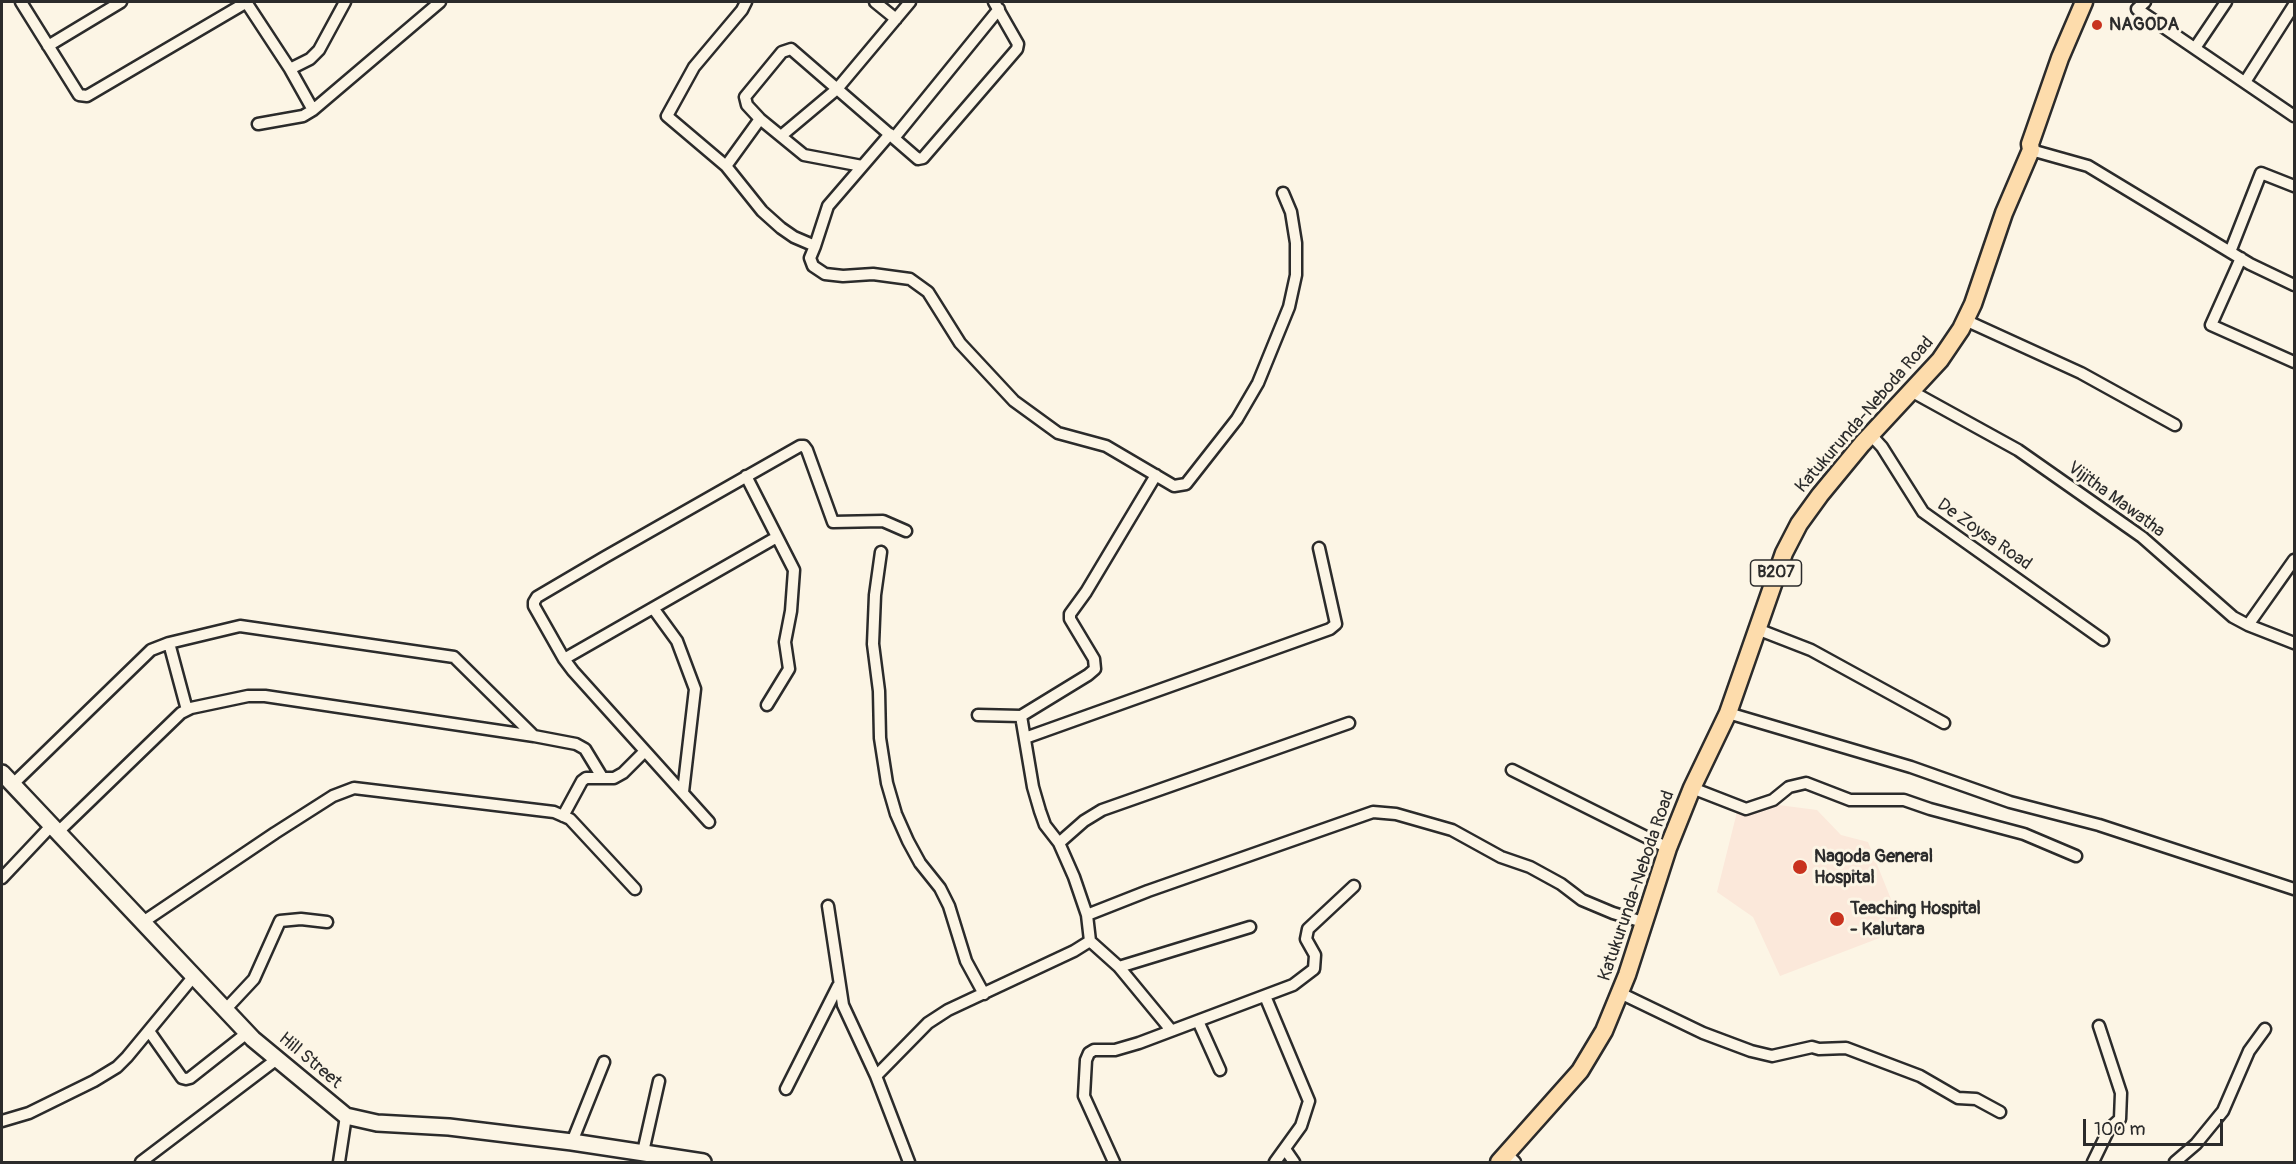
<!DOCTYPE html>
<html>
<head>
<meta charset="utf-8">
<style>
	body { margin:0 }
	#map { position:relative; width:2296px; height:1164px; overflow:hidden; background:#fcf5e5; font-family:Pangolin,sans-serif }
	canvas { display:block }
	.frame { position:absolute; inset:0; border:3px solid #2b2b2b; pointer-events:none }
	.scale { position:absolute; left:2083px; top:1119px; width:140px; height:27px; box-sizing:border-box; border:3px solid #2b2b2b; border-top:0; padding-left:8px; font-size:18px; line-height:21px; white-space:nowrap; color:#2b2b2b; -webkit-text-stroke:4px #fcf5e5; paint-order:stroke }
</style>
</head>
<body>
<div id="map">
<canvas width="2296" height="1164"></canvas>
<div class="frame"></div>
<div class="scale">100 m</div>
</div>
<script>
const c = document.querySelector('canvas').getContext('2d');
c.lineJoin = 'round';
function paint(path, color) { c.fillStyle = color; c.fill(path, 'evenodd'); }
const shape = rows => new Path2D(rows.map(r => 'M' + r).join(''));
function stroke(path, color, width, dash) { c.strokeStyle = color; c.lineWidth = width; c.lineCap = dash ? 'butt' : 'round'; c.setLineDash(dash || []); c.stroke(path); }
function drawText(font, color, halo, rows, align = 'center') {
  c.font = font + ' Pangolin,sans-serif'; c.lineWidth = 6; c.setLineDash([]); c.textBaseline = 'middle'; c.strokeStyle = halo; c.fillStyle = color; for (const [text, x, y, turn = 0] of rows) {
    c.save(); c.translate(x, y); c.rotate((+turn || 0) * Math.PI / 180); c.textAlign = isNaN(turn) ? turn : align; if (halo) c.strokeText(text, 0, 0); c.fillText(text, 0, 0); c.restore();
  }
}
paint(shape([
	[1740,800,1817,810,1841,835,1868,842,1903,929,1780,976,1753,917,1717,892]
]), '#fbe8da');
const street = shape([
	[21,2,79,95,87,96,247,2],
	[246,2,290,69,313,110],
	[746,2,742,10,694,67,667,116,726,166,762,211,781,228,794,237,815,246,810,258,813,266,825,274,843,276,873,274,910,279,928,292,960,343,1014,401,1058,433,1106,446,1174,486,1186,484,1237,419,1258,383,1289,307,1296,275,1296,243,1291,212,1283,193],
	[875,2,896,19],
	[2145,2,2137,9,2294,116],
	[48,46,121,2],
	[2195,48,2226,2],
	[290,69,310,59,319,50,345,2],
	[2245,82,2294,5],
	[258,124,303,116,313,110,440,2],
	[781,136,837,89,910,2],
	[894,138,999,9],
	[2031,150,2088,166,2250,264,2294,285],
	[726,166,760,119],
	[862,166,804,155,760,119,747,105,745,97,782,52,791,49,918,159,923,158,1017,49,1018,44,994,2],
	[815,246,828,206,890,134],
	[2230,252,2261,173,2294,186],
	[2241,258,2211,325,2294,362],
	[1965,320,2081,373,2175,425],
	[1911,391,2018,450,2142,537,2233,617,2248,625,2294,643],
	[1871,435,1882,447,1923,512,2103,640],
	[746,476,794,570,791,611,785,642,789,669,767,705],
	[881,552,875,595,873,644,879,691,880,738,887,783,896,814,908,841,920,863,940,888,949,906,966,961,984,994],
	[653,608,677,641,695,689,683,792],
	[2248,625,2294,560],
	[1757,629,1811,650,1944,723],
	[169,643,187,710],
	[564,659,777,537],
	[1728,713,1911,767,2010,802,2099,825,2294,889],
	[978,715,1021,716,1088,675,1095,669,1094,659,1070,619,1070,614,1086,592,1156,475],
	[1025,738,1330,629,1336,624,1319,548],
	[1512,770,1668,848],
	[13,784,151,650,169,643,240,626,454,657,534,736],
	[1692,788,1746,809,1773,800,1789,787,1806,783,1850,800,1904,800,1930,809,2024,834,2076,856],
	[563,816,582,781,586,778,614,778,623,773,645,751],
	[709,822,573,671,564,659,534,606,534,602,537,597,605,557,800,446,804,446,807,450,833,522,883,521,906,531],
	[58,832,181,713,191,708,248,696,265,696,534,736,576,744,585,749,602,777],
	[1059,843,1084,821,1102,810,1349,723],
	[2,878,52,825],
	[828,906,843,1005,876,1076,909,1162],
	[1087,915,1148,891,1373,812,1396,814,1452,830,1501,857,1530,867,1561,884,1582,900,1613,913,1643,922],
	[143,922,275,833,333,796,354,788,554,812,570,819,635,889],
	[1090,941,1119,967,1171,1030],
	[1119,967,1250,927],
	[1620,993,1703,1033,1751,1051,1772,1056,1812,1047,1819,1049,1846,1048,1920,1076,1958,1098,1976,1099,2000,1112],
	[1265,996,1309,1101,1301,1126,1275,1162],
	[225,1010,254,979,280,921,301,919,327,922],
	[1198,1021,1220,1070],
	[149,1031,182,1078,186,1079,190,1078,247,1033],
	[876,1076,928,1023,948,1010,1074,951,1090,941,1087,915,1074,877,1059,843,1045,825,1040,811,1033,787,1021,716],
	[786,1089,838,986],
	[2,1121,29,1113,94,1081,117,1067,127,1057,194,976],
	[572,1142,604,1062],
	[1285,1149,1294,1162],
	[643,1152,659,1081],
	[1507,1154,1515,1162],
	[141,1162,277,1059],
	[339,1162,346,1116],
	[1114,1162,1084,1096,1086,1060,1089,1053,1094,1050,1115,1050,1139,1043,1293,985,1314,969,1315,955,1306,939,1308,929,1354,886],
	[2093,1162,2109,1129,2120,1119,2121,1093,2099,1026],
	[2175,1162,2196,1144,2223,1111,2249,1051,2265,1029]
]);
const secondary = shape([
	[2,773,253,1039,346,1116,377,1123,449,1127,572,1142,703,1162]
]);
const primary = shape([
	[1499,1162,1580,1071,1604,1031,1627,975,1668,848,1692,788,1728,713,1784,553,1799,524,1820,495,1862,444,1940,360,1961,329,1973,304,2004,213,2031,150,2030,144,2060,58,2084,2]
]);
stroke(street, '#2b2b2b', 15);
stroke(secondary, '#2b2b2b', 20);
stroke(primary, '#2b2b2b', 21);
stroke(street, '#fcf5e5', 10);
stroke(secondary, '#fcf5e5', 15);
stroke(primary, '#fddcac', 16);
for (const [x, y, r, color] of [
	[2097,25,6,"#c8321e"],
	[1800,867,8,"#c8321e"],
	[1837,919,8,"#c8321e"]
]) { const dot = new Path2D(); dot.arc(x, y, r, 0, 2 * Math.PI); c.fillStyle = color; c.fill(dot); stroke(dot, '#fcf5e5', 2); }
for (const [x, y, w] of [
	[1776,573,51]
]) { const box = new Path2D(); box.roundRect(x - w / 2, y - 13, w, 26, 4.5); c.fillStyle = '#fcf5e5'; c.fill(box); stroke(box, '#2b2b2b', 1.5); }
drawText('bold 16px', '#2b2b2b', null, [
	["B207",1776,573]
]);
drawText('bold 18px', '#2b2b2b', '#fcf5e5', [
	["NAGODA",2109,25],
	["Nagoda General",1814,857],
	["Hospital",1814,878],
	["Teaching Hospital",1850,909],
	["- Kalutara",1850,930]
], 'left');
drawText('18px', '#2b2b2b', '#fcf5e5', [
	["Katukurunda-Neboda Road",1865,415,-49],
	["Vijitha Mawatha",2116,500,36],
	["De Zoysa Road",1984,535,35],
	["Katukurunda-Neboda Road",1637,886,-71],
	["Hill Street",310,1061,40]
]);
</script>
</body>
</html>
